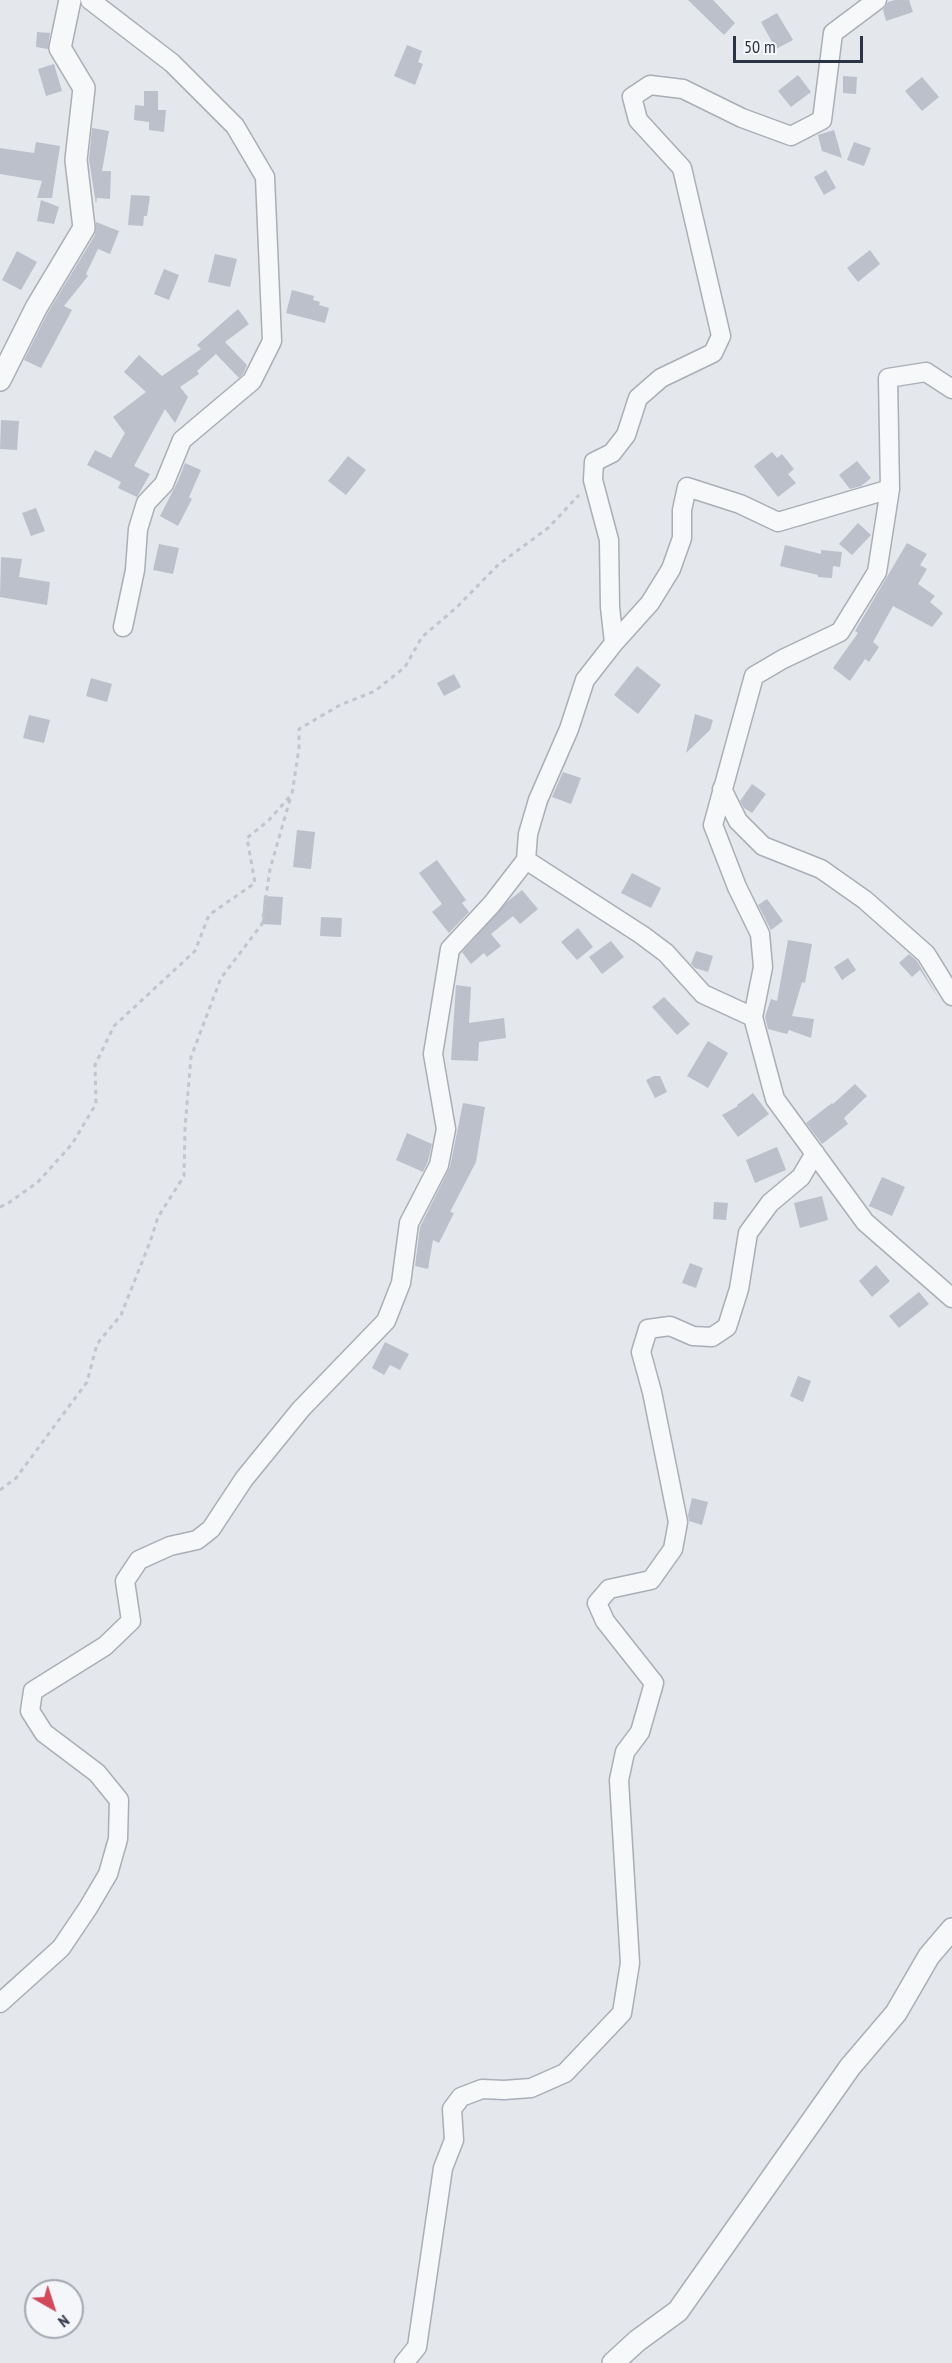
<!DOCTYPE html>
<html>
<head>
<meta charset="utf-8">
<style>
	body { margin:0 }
	#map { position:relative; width:952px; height:2363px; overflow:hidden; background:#e4e7ec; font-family:"PT Sans Narrow",sans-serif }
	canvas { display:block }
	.north { position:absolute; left:24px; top:2279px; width:60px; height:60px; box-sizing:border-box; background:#f4f6f9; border:2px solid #a4a8b1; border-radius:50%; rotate:141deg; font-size:16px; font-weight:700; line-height:24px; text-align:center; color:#2b3445 }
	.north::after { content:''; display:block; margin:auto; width:21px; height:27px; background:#d1495b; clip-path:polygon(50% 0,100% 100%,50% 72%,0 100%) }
	.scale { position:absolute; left:733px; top:36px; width:130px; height:27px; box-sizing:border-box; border:3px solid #2b3445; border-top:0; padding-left:8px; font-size:18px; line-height:21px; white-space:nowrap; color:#2b3445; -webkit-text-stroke:4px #f4f6f9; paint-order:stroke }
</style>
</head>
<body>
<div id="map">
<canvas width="952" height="2363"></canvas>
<div class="north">N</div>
<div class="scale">50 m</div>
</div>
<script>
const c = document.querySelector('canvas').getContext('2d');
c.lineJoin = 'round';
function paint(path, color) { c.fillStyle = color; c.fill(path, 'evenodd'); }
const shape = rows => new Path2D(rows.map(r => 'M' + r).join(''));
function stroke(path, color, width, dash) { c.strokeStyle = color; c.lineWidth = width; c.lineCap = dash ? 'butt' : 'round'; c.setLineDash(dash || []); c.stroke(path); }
paint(shape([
	[688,0,713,0,735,23,724,35],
	[895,0,909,0,913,12,886,21,883,10,888,2],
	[777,13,793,40,776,49,761,22],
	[37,32,50,33,48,49,36,47],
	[407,45,422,51,418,62,423,64,415,85,394,76],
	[54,64,62,91,46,96,38,69],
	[798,75,811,92,791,107,778,91],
	[843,76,857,77,856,94,843,93],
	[922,77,939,97,922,111,905,91],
	[144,91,158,91,158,110,166,110,164,132,149,130,149,122,134,120,135,105,144,106],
	[92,128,109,131,102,171,111,171,110,199,97,198,96,204,89,160],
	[834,130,842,158,822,151,818,135],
	[36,142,60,146,52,198,37,198,42,181,0,174,0,148,34,153],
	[854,142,871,148,864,166,847,160],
	[826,170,836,188,824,195,814,177],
	[131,195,150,196,147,216,144,216,143,226,128,225],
	[41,200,59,207,54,224,37,221],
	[96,222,119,231,110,254,98,249,86,274,88,276,64,306,72,310,41,368,24,360,47,314,95,235],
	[870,250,880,264,858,282,847,268],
	[17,251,37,262,21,290,2,280],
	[215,254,237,259,230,287,208,282],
	[164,269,179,275,169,300,154,294],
	[292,290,314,296,313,300,320,302,319,305,329,308,325,323,286,313],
	[238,309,249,324,225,342,247,365,243,374,239,378,216,354,197,371,199,374,180,387,188,397,175,423,165,409,134,466,150,474,137,497,118,488,121,482,87,465,95,450,111,458,125,433,113,417,146,392,124,372,139,355,162,376,201,349,197,345],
	[1,420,19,421,17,450,0,449],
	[772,452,777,458,782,454,794,469,788,474,796,483,778,497,754,466],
	[348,456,366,470,346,495,328,481],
	[857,461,871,478,861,486,850,489,839,475],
	[185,463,201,470,189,497,192,499,178,526,160,516,178,481],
	[36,508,45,531,31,536,22,513],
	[858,523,871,535,852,555,839,544],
	[907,543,927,554,920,565,927,569,918,584,935,596,930,602,943,613,932,627,893,606,873,642,879,647,869,662,865,659,850,681,833,668,858,633,855,631],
	[159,544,179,548,173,574,153,570],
	[785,545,821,554,821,550,842,552,840,567,833,566,832,578,818,577,818,575,780,566],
	[1,557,22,559,19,577,50,582,47,605,0,597],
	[637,666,661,685,638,714,614,695],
	[454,674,461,687,444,696,437,683],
	[91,678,112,684,107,702,86,696],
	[695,714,713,720,710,730,686,753],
	[29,715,50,720,44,743,23,738],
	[563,772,581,778,571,804,552,797],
	[752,784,766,794,752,813,744,808,740,801],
	[297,830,315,832,311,869,293,867],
	[437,860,466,900,462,903,469,912,449,933,432,912,442,904,419,873],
	[632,873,661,888,651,908,621,893],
	[522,890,538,909,520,924,513,916,491,934,501,946,487,957,484,953,471,964,462,952,507,902],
	[264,896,283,897,281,925,262,924],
	[767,899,783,921,771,930,758,905],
	[321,917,342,918,341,937,320,936],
	[578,928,593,947,577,960,561,942],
	[788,940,812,944,805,983,802,982,792,1016,814,1019,811,1038,789,1030,787,1034,768,1029,765,1017,771,999,777,1001],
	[611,941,624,957,602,974,589,957],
	[696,951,713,956,708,972,695,968,691,964],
	[909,954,917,961,938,997,920,970,912,977,899,963],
	[848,958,856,970,842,980,834,967],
	[456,985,471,987,469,1023,504,1018,506,1038,479,1042,478,1061,451,1060],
	[664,997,690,1024,677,1035,652,1007],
	[708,1041,728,1053,708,1088,687,1076],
	[654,1076,660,1076,667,1092,655,1098,646,1080],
	[855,1084,867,1096,844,1118,848,1124,822,1144,806,1123,832,1103,833,1104],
	[753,1093,769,1114,738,1137,722,1115,738,1106,737,1105],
	[463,1103,485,1107,476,1162,450,1212,454,1213,439,1243,433,1240,428,1269,415,1266,420,1227,450,1167],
	[407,1133,432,1144,428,1161,423,1172,396,1160],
	[777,1147,786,1170,755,1183,746,1160],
	[882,1177,905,1187,892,1216,869,1206],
	[822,1196,828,1220,800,1228,794,1203],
	[714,1202,728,1203,726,1220,713,1219],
	[690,1263,703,1268,696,1288,682,1283],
	[876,1265,890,1281,872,1297,859,1281],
	[919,1292,929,1304,899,1328,889,1316],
	[385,1342,409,1354,400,1370,390,1365,384,1375,372,1368],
	[798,1376,811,1381,803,1402,790,1396],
	[692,1498,708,1502,702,1525,689,1521,688,1515]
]), '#bbc0ca');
const minor = shape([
	[90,0,172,63,235,126,265,177,272,341,252,381,182,440,164,484,146,503,138,529,135,570,123,627],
	[952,389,926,372,888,378,890,489,877,572,840,632,783,659,754,676,713,825,737,887,760,934,763,967,753,1017,775,1099,865,1222,952,1298],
	[614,643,610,607,609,540,593,480,594,462,612,453,626,435,638,398,661,378,713,353,721,336,682,168,638,120,632,97,650,85,683,89,742,118,791,136,822,120,833,33,877,0],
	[722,789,738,821,763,846,821,869,865,900,926,954,952,996],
	[526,860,642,935,666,953,703,994,753,1017],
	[0,2003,61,1948,88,1908,108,1874,118,1839,119,1800,97,1773,44,1733,30,1711,33,1691,105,1646,131,1621,125,1581,139,1560,170,1546,197,1540,211,1529,244,1479,301,1409,386,1321,401,1283,409,1223,439,1165,446,1129,433,1054,450,949,492,904,526,860,528,834,538,800,569,729,585,680,614,643,650,603,671,569,682,538,682,510,687,487,740,504,778,522,890,489],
	[404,2363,417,2347,443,2168,454,2140,452,2109,461,2097,482,2089,504,2090,531,2088,565,2073,622,2013,630,1963,619,1780,625,1752,640,1732,654,1683,605,1621,597,1603,609,1589,651,1580,673,1549,678,1522,652,1392,641,1352,648,1329,670,1326,693,1336,712,1337,727,1327,739,1289,748,1233,770,1203,801,1177,815,1153]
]);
const tertiary = shape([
	[0,380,36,308,84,228,76,160,84,88,60,48,70,0],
	[613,2363,637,2341,678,2311,850,2067,896,2013,929,1956,952,1929]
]);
stroke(minor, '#a9aeb7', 21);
stroke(tertiary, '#a9aeb7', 24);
stroke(shape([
	[0,1207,7,1204,38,1182,72,1144,96,1104,95,1065,114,1026,195,951,209,915,255,883,247,838,269,820,292,794,299,748,299,729,340,705,375,691,405,667,422,637,457,607,498,565,548,528,579,495],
	[0,1490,16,1478,87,1382,97,1344,121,1315,150,1242,158,1217,184,1176,185,1128,191,1057,221,978,262,924,270,869,291,796]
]), '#c2c5cb', 3, [4.5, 4.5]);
stroke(minor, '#f7f8fa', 18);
stroke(tertiary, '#f7f8fa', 21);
</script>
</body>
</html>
